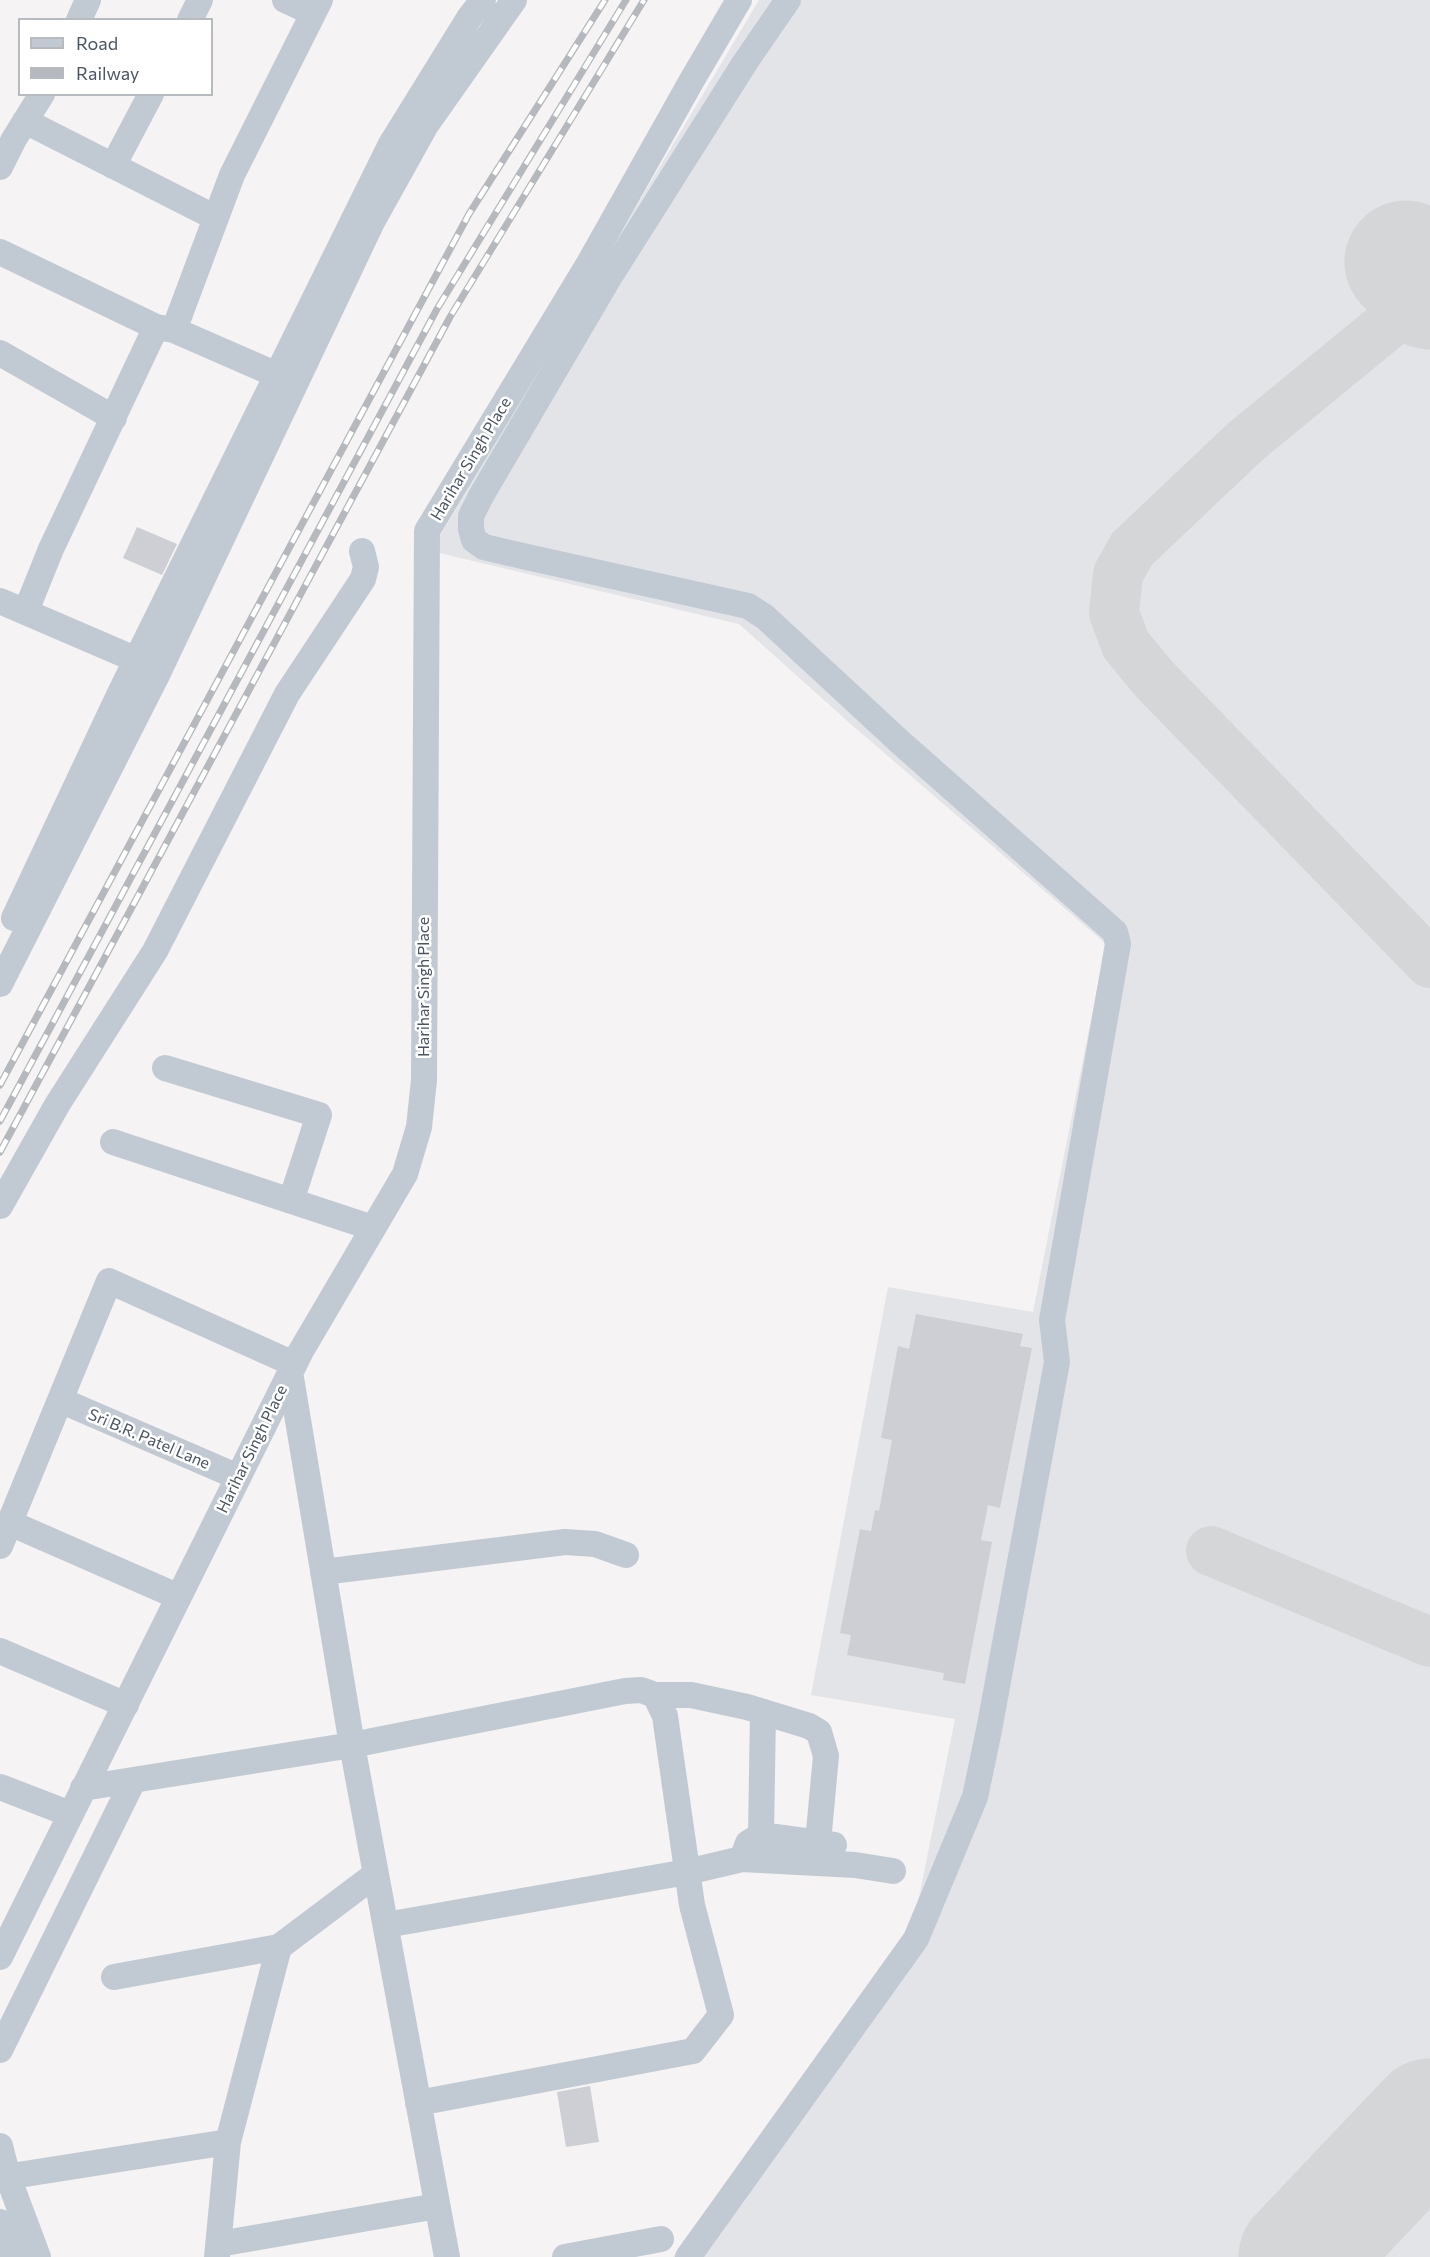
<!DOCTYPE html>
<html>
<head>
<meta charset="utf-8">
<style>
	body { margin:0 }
	#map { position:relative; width:1430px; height:2257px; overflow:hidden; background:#f5f3f3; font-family:Commissioner,sans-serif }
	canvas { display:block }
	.legend { position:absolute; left:18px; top:18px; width:195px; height:78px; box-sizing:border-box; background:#fff; border:2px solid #b7bbc0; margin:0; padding:8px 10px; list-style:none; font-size:18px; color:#4a5661 }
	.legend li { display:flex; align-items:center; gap:12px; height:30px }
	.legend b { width:30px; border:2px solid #b7bbc0 }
</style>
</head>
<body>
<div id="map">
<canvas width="1430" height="2257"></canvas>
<ul class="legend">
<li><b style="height:8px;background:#c1cad2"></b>Road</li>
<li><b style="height:8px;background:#b5b8bd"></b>Railway</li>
</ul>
</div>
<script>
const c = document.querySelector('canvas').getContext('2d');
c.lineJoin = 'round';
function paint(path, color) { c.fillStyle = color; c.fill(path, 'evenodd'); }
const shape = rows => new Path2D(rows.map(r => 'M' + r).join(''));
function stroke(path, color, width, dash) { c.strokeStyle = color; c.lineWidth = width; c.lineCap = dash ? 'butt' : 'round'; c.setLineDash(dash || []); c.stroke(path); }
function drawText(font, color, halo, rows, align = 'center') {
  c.font = font + ' Commissioner,sans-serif'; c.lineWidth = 5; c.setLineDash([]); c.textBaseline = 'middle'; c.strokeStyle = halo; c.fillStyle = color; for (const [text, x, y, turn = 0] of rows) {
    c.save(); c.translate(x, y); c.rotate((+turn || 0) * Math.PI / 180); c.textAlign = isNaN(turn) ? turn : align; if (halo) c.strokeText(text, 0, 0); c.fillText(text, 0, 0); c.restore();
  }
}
paint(shape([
	[759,0,1430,0,1430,2257,673,2257,858,2004,914,1922,955,1719,811,1695,888,1287,1033,1312,1106,944,853,726,739,624,431,551]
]), '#e2e4e7');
stroke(shape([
	[1430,290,1246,441,1132,549,1118,574,1114,613,1126,645,1155,680,1430,963],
	[1211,1551,1430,1642]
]), '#d5d6d8', 50);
stroke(shape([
	[1406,262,1430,288],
	[1300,2257,1430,2120]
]), '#d5d6d8', 123);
paint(shape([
	[137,527,177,544,162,575,123,558],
	[916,1314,1023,1334,1020,1346,1032,1348,1000,1508,988,1505,981,1540,992,1542,965,1684,943,1680,944,1673,847,1655,851,1635,840,1633,860,1529,871,1531,875,1510,879,1511,892,1440,881,1438,898,1346,909,1349],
	[590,2086,599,2142,566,2147,557,2092]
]), '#cdcfd5');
stroke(shape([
	[285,0,313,13],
	[79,20,88,0],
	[190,20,200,0],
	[25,121,216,218],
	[113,166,151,94],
	[0,167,14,139,42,94],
	[0,252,156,327,174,330,277,375],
	[174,330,232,175,320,0],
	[0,353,114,418],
	[0,601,137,660],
	[26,611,51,549,156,327],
	[14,918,120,693,391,144,469,18,483,0],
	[0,984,158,673,372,222,426,125,514,0],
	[165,1068,319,1115,291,1201],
	[113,1142,373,1228],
	[0,1206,57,1105,155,951,287,694,363,579,366,567,362,551],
	[60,1400,238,1477],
	[10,1523,179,1597],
	[0,1546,109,1281,294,1364],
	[323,1572,565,1542,595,1544,626,1555],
	[0,1651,126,1705],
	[0,1787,70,1814],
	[83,1788,352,1745,290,1372],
	[761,1835,763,1712],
	[742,1859,748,1843,761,1835,834,1845],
	[386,1925,687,1872,742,1859,855,1865,893,1871],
	[0,1957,301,1351,405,1174,419,1127,424,1080,427,531,588,265,692,80,739,0],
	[114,1977,279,1947],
	[0,2050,133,1781],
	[418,2103,693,2051,721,2015,692,1905,665,1716,655,1695],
	[228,2142,279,1947,376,1874],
	[0,2146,8,2177,38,2257],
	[0,2178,228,2142,217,2257],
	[0,2222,14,2257],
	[219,2244,437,2206],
	[447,2257,352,1745,625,1691,641,1690,655,1695,691,1695,747,1707,809,1726,819,1732,826,1756,818,1842],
	[565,2257,661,2239],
	[688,2257,916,1939,975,1797,989,1730,1057,1362,1052,1320,1118,944,1115,932,900,742,765,617,748,606,518,555,484,547,474,540,471,529,471,516,481,496,610,276,746,61,788,0]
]), '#c1cad2', 26);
const rail = shape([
	[0,1085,469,214,605,0],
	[0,1121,437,309,626,0],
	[0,1152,450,317,644,0]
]);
stroke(rail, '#b5b8bd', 7);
stroke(rail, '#fff', 4.5, [14]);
drawText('16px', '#4a5661', '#fff', [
	["Harihar Singh Place",471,459,-59],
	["Harihar Singh Place",424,987,-90],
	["Sri B.R. Patel Lane",149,1439,23],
	["Harihar Singh Place",252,1449,-64]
]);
</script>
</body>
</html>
